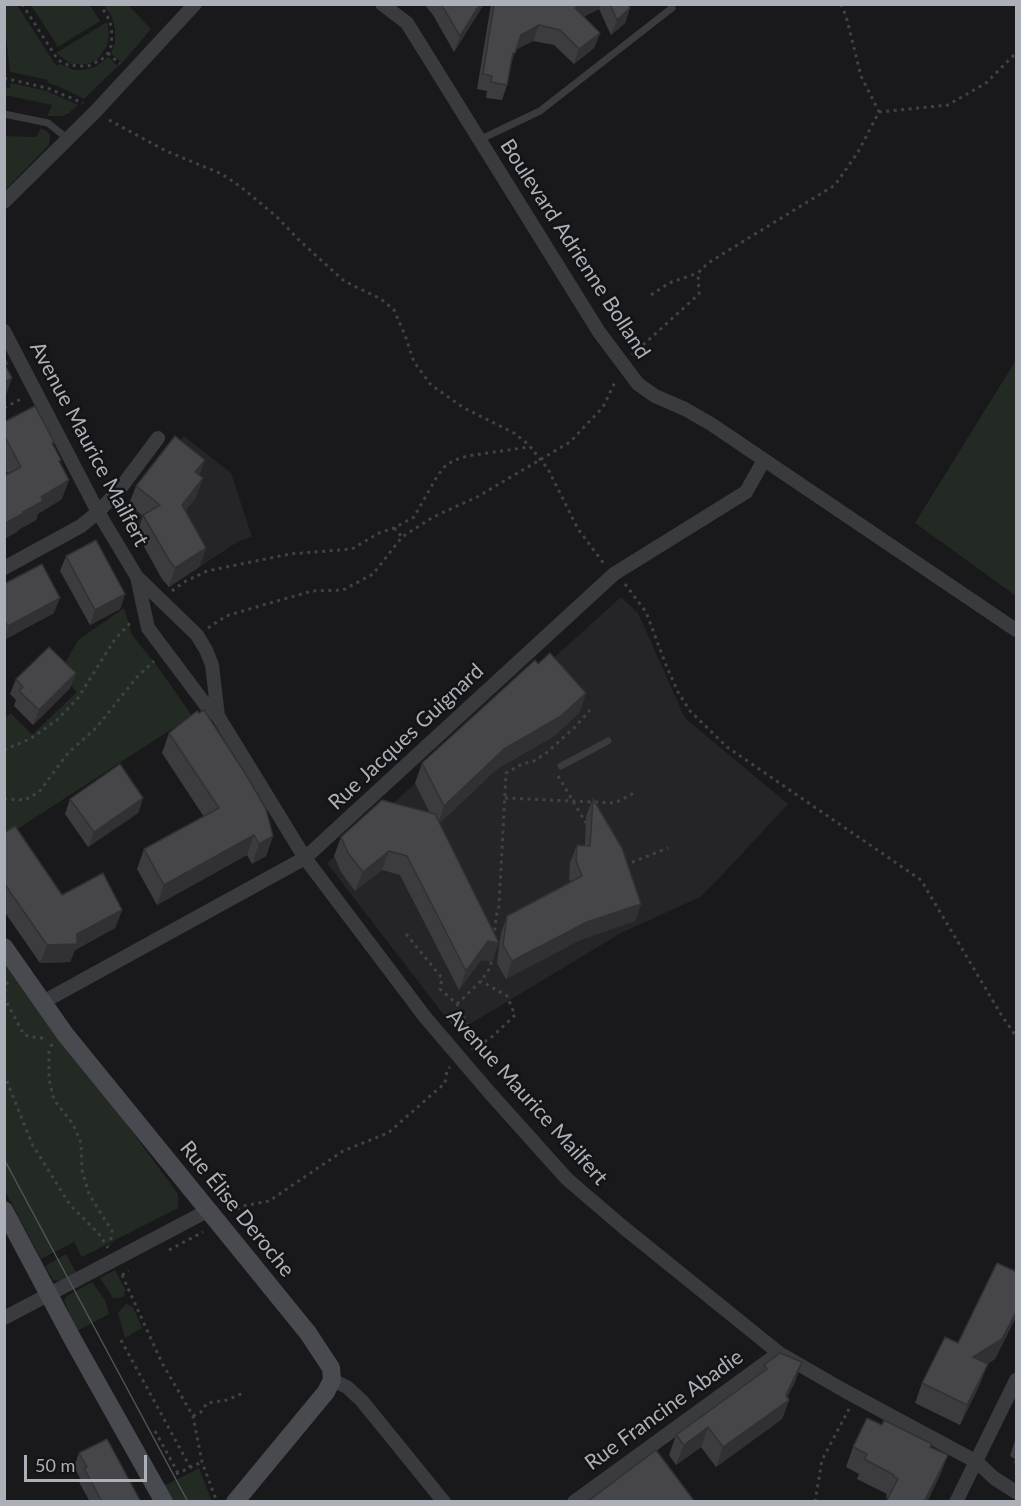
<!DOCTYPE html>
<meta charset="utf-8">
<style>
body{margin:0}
#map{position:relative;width:1021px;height:1506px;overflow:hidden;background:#19181a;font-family:Lato,sans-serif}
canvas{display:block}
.frame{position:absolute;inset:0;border:6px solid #acb0b9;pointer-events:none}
.scale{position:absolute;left:24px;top:1455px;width:123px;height:27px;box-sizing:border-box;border:3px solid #acb0b9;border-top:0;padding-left:8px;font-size:18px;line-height:21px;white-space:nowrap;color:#acb0b9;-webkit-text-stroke:4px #141315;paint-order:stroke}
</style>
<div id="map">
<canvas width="1021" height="1506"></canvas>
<div class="frame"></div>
<div class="scale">50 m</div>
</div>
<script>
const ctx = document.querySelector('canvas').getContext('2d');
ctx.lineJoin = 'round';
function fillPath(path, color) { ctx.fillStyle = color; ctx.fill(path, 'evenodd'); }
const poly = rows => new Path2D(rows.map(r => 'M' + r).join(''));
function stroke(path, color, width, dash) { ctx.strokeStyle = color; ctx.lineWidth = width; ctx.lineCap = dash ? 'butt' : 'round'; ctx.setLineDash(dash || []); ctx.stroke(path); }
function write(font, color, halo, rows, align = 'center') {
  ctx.font = font + ' Lato,sans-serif'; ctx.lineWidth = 5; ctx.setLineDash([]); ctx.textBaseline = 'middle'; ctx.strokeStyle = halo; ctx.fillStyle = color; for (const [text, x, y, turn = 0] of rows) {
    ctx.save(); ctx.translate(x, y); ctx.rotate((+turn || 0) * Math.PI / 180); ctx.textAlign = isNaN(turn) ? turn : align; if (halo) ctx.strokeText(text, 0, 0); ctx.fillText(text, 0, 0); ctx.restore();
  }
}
fillPath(poly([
 [184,436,231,473,252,537,239,541,169,587,162,579,137,534,129,504],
 [621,597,638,613,685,718,788,804,724,873,700,897,621,933,457,1032,327,863]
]), '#252527');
fillPath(poly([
 [4,5,17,5,55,64,58,66,60,64,74,70,82,70,95,67,108,57,118,66,84,99,62,88,47,82,48,80,10,72,5,26],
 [31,5,90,5,100,21,58,47],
 [104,5,128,5,151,29,122,63,111,53,115,43,115,29,112,17],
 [107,22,109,33,107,46,97,60,87,64,71,64,56,53],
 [11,83,47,91,78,105,69,113,63,116,47,116,52,105,5,95,5,87,10,88],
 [41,128,47,131,50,135,49,145,5,190,5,136,36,137],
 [1016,360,1016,596,915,523],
 [124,608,132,635,158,667,192,716,5,837,5,718,11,713,32,735,77,692,59,674,78,640],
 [5,959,178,1194,178,1208,82,1257,74,1242,41,1259,5,1191],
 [66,1254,76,1272,59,1281,53,1280,45,1266],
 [115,1270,125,1289,124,1296,119,1298,113,1298,100,1278],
 [92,1282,105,1300,109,1314,77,1331,64,1300,67,1296],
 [126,1304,133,1307,142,1328,125,1338,118,1313],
 [199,1468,212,1501,170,1501,160,1488]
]), '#232a24');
stroke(poly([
 [22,4,58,60,68,65,80,66,88,66,101,60,108,53,111,46,112,34,110,21,100,4],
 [841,4,846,16,861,76,879,112],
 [108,53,120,64],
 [4,78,47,88,83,103],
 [109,120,166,151,222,174,241,187,277,217,300,241,344,281,381,299,394,310,405,335,414,362,431,385,464,408,514,433,528,444,548,469,578,529,605,565],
 [651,295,669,283,698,273],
 [632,355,699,294,698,273,708,263,835,185,858,152,879,112,948,105,986,83,1016,53],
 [4,408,21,399],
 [394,528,402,537],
 [625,584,646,612,666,665,678,692,690,711,727,747,921,880,1002,1016,1016,1036],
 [172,591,184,582,207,571,290,554,352,549,379,533,394,528,414,517,438,475,446,465,455,460,467,456,529,447],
 [208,628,226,616,270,603,312,591,343,590,373,574,402,537,433,517,477,497,570,442,603,407,616,380],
 [4,750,30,739,57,720,78,698,115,639,133,620],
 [558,776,586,823],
 [505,798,615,803,636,792],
 [4,799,25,800,39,792,68,753,96,728,137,677,154,661],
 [625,865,668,848],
 [406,934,442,978,440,989,457,1004,478,1046],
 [494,938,496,917,499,906,506,773,522,764,534,761,545,754,574,728,590,710],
 [8,982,5,986,5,999,24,1035,38,1038,46,1038],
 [457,1004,481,981,490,968,492,959],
 [52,1044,49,1052,49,1079,54,1100,73,1124,81,1143,82,1170,89,1194,112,1231,110,1245],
 [472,1050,493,1036,515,1015,507,996,481,981],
 [4,1074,32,1144,70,1205,99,1234,108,1248],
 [230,1212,243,1206,269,1201,343,1151,388,1133,445,1083,447,1070,450,1067],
 [169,1250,203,1232],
 [122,1275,129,1271],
 [122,1275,162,1363,193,1416,202,1462,217,1502],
 [121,1340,190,1467],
 [193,1416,201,1412,207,1403,227,1400,243,1393],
 [155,1431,178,1473],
 [176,1474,202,1462],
 [815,1502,822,1460,849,1409]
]), '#404246', 3, [3, 4.5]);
stroke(poly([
 [4,114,48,123,68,139],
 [479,140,540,111,672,8],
 [561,766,608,741]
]), '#3a3b3f', 7);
stroke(poly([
 [382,4,407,23,599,332,638,384,655,396,685,409,711,424,1016,630],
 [4,202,95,112,195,4],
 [4,331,98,512,137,577,197,635,206,650,212,665,218,716],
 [4,568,81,526,98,512,119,490,158,438],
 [137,577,148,628,208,708,218,716,305,858,425,1017,489,1092,567,1179,623,1227,779,1353,845,1391,977,1462,994,1478,1016,1492],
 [43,1002,305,858,614,574,746,492,764,460],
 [4,1318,209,1210],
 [332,1380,347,1387,362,1401,444,1502],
 [574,1502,779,1353],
 [956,1502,1016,1380]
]), '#3a3b3f', 14);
stroke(poly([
 [4,947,65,1034,308,1333,331,1368,332,1380,326,1392,235,1502],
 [4,1210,73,1340,164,1502]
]), '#484a4f', 18);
stroke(poly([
 [4,1159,188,1502]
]), '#515358', 1.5);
fillPath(poly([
 [424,4,484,4,454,52,433,15],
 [491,4,628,4,630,8,625,23,611,35,599,9,583,17,600,33,594,48,574,64,554,45,533,41,516,49,510,66,507,85,502,100,486,98,487,91,477,89],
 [4,422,54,442,53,445,60,463,62,499,38,514,36,520,18,530,17,532,4,539,4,476,8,474,4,468],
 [199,475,203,478,196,497,185,511,206,548,199,567,169,587,162,579,137,534,143,516,129,504,136,486],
 [66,556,125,594,120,609,90,625,60,571],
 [4,584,54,613,4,640],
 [538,664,586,693,579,713,554,736,497,769,439,823,492,962,481,960,459,990,400,875,382,870,355,891,341,872,334,856,341,837,430,813,415,783,422,763],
 [76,673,70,688,33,725,14,706,16,700,10,694,16,679],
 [169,733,273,836,266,856,252,864,247,855,157,905,137,869,144,849,204,817,162,753],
 [143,798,138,813,88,847,65,814,70,799],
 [593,799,641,904,635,921,580,940,506,979,497,963,501,933,507,916,571,882,569,879,570,863,577,845,585,845,586,816],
 [4,833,62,895,122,910,115,928,75,950,70,962,40,963,4,911],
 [1017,1272,1017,1315,995,1359,987,1364,980,1384,960,1425,915,1403,922,1383,958,1343],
 [802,1362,795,1382,787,1397,789,1400,782,1419,716,1467,701,1447,676,1465,669,1455,676,1435,761,1373,764,1365],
 [882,1425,948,1455,940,1475,927,1502,886,1502,888,1498,886,1497,887,1494,857,1479,859,1474,846,1467,853,1447],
 [1017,1434,1017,1465,1014,1463,1015,1459,1010,1456],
 [79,1453,141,1502,90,1502,79,1482,80,1478,74,1467]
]), '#3c3c40');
fillPath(poly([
 [480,4,484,4,454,52,460,36],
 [583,4,601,4,599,9,569,23,575,8],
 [630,8,625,23,611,35,617,20],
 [539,25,533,41,516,50,521,35],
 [600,33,594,48,574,64,579,49],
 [12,378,5,398,4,382],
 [205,460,198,479,195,472],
 [203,478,196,497,175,524,182,505],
 [69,480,62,499,38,514,36,520,18,530,17,532,4,539,4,524,41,497],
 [206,548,199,567,169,587,175,568],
 [125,594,120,609,90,625,95,610],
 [60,598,54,613,4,640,4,635,8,626],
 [76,673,70,688,33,725,39,710],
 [586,693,579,713,554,736,497,769,437,826,444,806,504,749],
 [143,798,138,813,88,847,94,832],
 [254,835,247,855,157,905,164,885],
 [273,836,266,856,252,864,259,844],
 [389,851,382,870,355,891,363,872],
 [641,904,635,921,580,940,506,979,512,961,587,922],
 [122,910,115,928,75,950,70,962,40,963,47,945,77,934],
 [488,941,499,943,492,962,481,960,459,990,466,971],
 [1017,1310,1017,1315,995,1359,966,1377,973,1357],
 [802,1362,795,1382,785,1402,789,1400,782,1419,716,1467,723,1447,786,1395],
 [988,1364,980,1384,960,1425,967,1405],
 [708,1427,701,1447,676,1465,684,1445],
 [948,1455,940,1475,927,1502,924,1502]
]), '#313134');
const building = poly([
 [441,4,480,4,460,36,441,4],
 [494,4,583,4,575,8,600,33,579,49,560,30,539,25,521,35,515,53,513,53,507,85,491,82,492,76,483,74,494,4],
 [610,4,628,4,630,8,617,20,610,4],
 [4,358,8,364,5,365,12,378,4,382,4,358],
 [35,406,54,442,52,443,61,460,59,461,69,480,41,497,43,501,23,512,24,513,4,524,4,476,21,467,4,435,4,422,35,406],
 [175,436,205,460,195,472,203,478,182,505,206,548,175,568,169,560,143,515,160,505,136,486,175,436],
 [96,540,125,594,95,610,66,556,96,540],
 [42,564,60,598,8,626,4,620,4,584,42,564],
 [49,647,76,673,39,710,19,691,23,687,16,679,49,647],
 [550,653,586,693,561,716,504,749,444,806,422,763,535,660,538,664,550,653],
 [204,710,245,773,266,809,273,836,259,844,254,835,164,885,144,849,219,808,169,733,197,711,199,713,204,710],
 [120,764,143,798,94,832,70,799,120,764],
 [593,799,622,848,641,904,587,922,512,961,503,945,507,916,582,876,576,861,577,845,590,846,593,799],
 [382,800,435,814,499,943,488,941,466,971,407,856,389,851,363,872,348,853,341,837,382,800],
 [15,826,62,895,103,873,122,910,77,934,77,944,47,945,4,883,4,833,15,826],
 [997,1263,1017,1272,1017,1310,1002,1339,973,1357,988,1364,967,1405,922,1383,945,1337,958,1343,997,1263],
 [780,1353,802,1362,786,1395,789,1400,723,1447,708,1427,684,1445,676,1435,767,1369,764,1365,780,1353],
 [867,1418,882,1425,884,1420,932,1444,930,1447,948,1455,924,1502,886,1502,898,1479,894,1477,894,1475,864,1459,867,1454,853,1447,867,1418],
 [107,1439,141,1502,102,1502,84,1468,87,1467,79,1453,107,1439],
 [656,1450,695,1502,587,1502,656,1450]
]);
fillPath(building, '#46464a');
stroke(building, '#313134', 1.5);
write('21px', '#acb0b9', '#141315', [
 ["Boulevard Adrienne Bolland",575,249,57],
 ["Avenue Maurice Mailfert",89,444,62],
 ["Rue Jacques Guignard",406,737,-43],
 ["Avenue Maurice Mailfert",527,1097,48],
 ["Rue Élise Deroche",237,1209,51],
 ["Rue Francine Abadie",664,1410,-36]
]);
</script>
